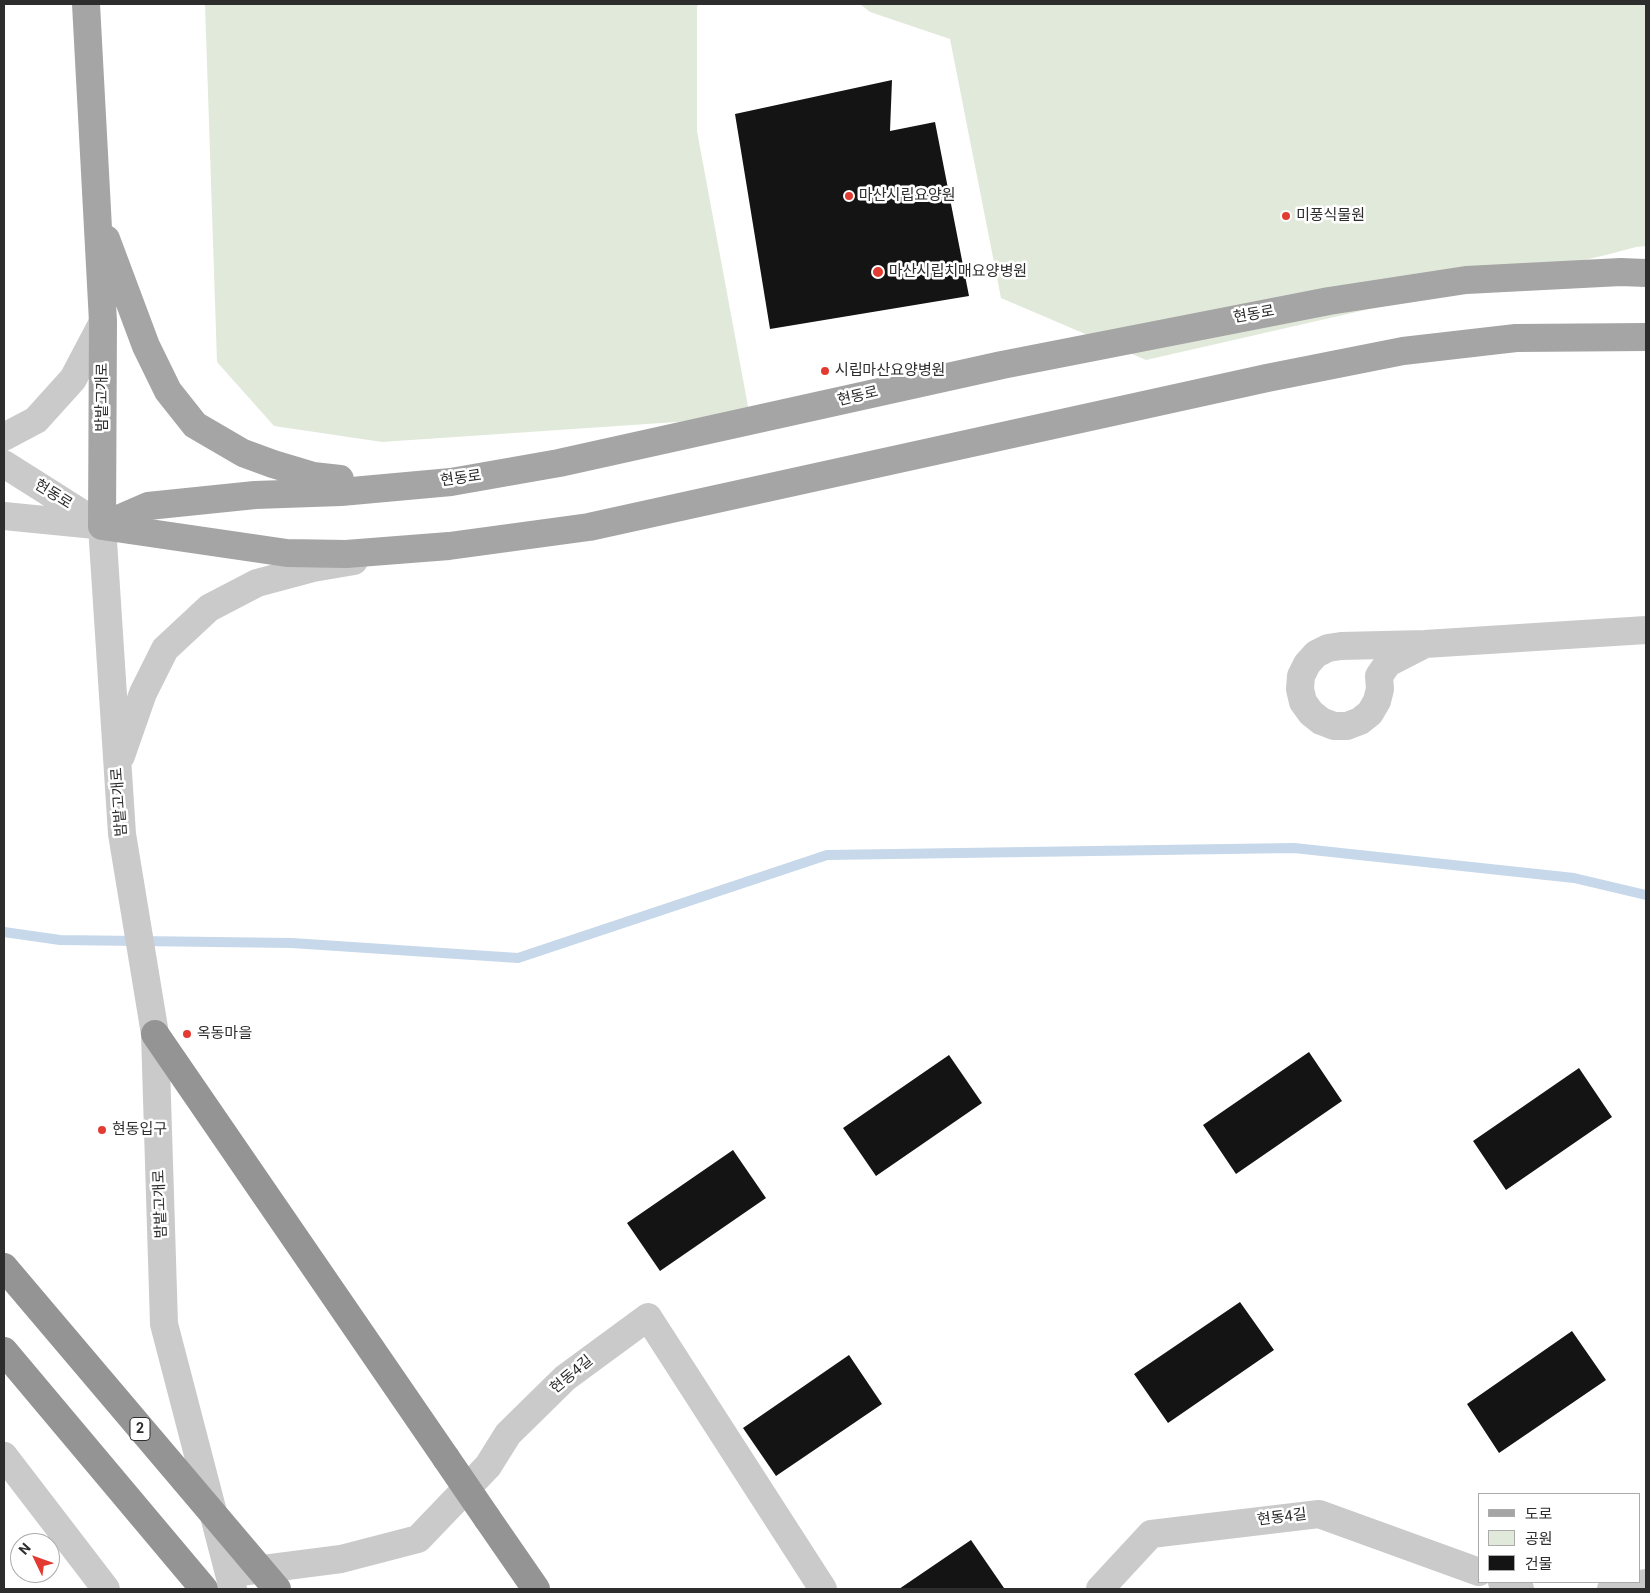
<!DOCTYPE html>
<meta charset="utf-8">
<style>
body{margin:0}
#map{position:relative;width:1650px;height:1593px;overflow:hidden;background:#fff;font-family:Roboto,"Noto Sans KR",sans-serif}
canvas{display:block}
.frame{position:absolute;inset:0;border:5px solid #2d2d2d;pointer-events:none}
.legend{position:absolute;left:1478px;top:1493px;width:162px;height:90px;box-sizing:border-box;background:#fff;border:1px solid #ababab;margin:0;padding:6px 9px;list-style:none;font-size:15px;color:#2d2d2d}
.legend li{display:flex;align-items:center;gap:10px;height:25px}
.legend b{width:25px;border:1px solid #ababab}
.north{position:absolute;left:10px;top:1533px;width:50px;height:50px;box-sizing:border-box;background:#fff;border:1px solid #ababab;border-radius:50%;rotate:312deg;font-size:14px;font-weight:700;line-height:20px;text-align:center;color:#2d2d2d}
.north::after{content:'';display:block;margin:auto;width:18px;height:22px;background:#e23b31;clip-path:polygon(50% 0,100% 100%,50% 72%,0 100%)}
</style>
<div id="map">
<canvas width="1650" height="1593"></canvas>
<div class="frame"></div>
<ul class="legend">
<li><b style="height:6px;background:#a5a5a5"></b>도로</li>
<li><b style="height:14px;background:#e1eada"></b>공원</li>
<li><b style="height:14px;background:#141414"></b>건물</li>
</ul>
<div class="north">N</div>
</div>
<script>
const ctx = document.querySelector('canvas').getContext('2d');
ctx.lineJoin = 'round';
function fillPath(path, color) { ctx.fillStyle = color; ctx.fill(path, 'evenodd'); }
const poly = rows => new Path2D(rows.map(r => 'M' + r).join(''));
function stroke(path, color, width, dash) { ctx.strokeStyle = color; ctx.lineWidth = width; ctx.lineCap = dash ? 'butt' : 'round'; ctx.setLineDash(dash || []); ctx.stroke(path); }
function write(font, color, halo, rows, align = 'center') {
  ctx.font = font + ' Roboto,"Noto Sans KR",sans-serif'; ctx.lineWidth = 5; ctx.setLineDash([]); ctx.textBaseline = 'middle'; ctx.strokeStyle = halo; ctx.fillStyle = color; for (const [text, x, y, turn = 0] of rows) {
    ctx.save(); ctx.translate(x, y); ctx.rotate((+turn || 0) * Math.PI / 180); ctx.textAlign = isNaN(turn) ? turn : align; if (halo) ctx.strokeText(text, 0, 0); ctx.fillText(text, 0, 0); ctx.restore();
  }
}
fillPath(poly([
 [205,4,700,4,697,6,697,131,750,417,382,442,274,426,217,362],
 [860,4,1646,4,1646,246,1636,247,1606,255,1146,360,1001,298,950,39,870,12]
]), '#e1eada');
stroke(poly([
 [4,932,60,940,292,943,518,958,827,855,1294,848,1574,878,1646,895]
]), '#c6d8ea', 10);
fillPath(poly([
 [892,80,890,131,935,122,969,296,770,329,735,114],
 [1309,1052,1342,1101,1236,1174,1203,1125],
 [949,1055,982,1103,876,1176,843,1128],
 [1579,1068,1612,1117,1506,1190,1473,1141],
 [733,1150,766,1198,660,1271,627,1223],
 [1240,1302,1274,1350,1168,1423,1134,1374],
 [1572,1331,1606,1380,1499,1453,1467,1404],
 [849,1355,882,1404,776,1476,743,1428],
 [971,1540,1004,1588,899,1589]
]), '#141414');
stroke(poly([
 [4,437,36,420,73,379,103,322],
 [4,464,102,526],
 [4,516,95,525],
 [102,526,122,834,155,1034,164,1324,233,1589],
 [1425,644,1388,663,1379,676,1380,689,1377,701,1370,713,1360,721,1347,726,1334,726,1321,721,1311,713,1303,702,1300,689,1301,676,1307,664,1316,654,1328,648,1341,646,1425,644,1646,630],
 [121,756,143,693,165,649,209,608,257,583,313,568,354,561],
 [4,1456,106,1589],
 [240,1572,341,1559,418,1539,488,1466,508,1434,565,1378,648,1317,823,1589],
 [1502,1582,1520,1589],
 [1100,1589,1151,1534,1319,1514,1479,1572],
 [1611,1589,1646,1583]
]), '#cacaca', 28);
stroke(poly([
 [86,4,103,322,102,526],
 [106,239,146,346,168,391,195,425,243,453,273,464,313,476,340,479],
 [102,526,148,506,255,495,341,492,451,482,559,463,1002,365,1329,301,1466,280,1621,272,1646,273],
 [102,526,287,553,346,554,449,546,589,527,1267,378,1403,351,1516,338,1646,337]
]), '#a5a5a5', 28);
stroke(poly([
 [155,1034,446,1458],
 [4,1351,204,1589],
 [487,1518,536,1589]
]), '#949494', 28);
stroke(poly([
 [4,1267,277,1589],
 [446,1458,487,1518]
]), '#949494', 28);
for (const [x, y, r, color] of [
 [849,196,5,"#e23b31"],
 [1286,216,5,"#e23b31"],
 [878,272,6,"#e23b31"],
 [825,371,5,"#e23b31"],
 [187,1034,5,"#e23b31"],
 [102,1130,5,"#e23b31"]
]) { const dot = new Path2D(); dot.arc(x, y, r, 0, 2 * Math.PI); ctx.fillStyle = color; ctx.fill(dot); stroke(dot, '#fff', 2); }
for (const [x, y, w] of [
 [140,1429,20]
]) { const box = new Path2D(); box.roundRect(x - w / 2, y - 11.5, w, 23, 4); ctx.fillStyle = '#fff'; ctx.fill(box); stroke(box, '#2d2d2d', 1); }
write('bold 14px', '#2d2d2d', null, [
 ["2",140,1429]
]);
write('15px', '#2d2d2d', '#fff', [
 ["마산시립요양원",859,196],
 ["미풍식물원",1296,216],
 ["마산시립치매요양병원",889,272],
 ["시립마산요양병원",835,371],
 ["옥동마을",197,1034],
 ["현동입구",112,1130]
], 'left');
write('15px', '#2d2d2d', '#fff', [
 ["현동로",1254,315,-10],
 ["밤밭고개로",103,397,-90],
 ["현동로",858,397,-13],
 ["현동로",461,479,-8],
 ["현동로",53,495,32],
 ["밤밭고개로",120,802,-94],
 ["밤밭고개로",161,1204,-92],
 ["현동4길",572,1375,-40],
 ["현동4길",1282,1518,-7]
]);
</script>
